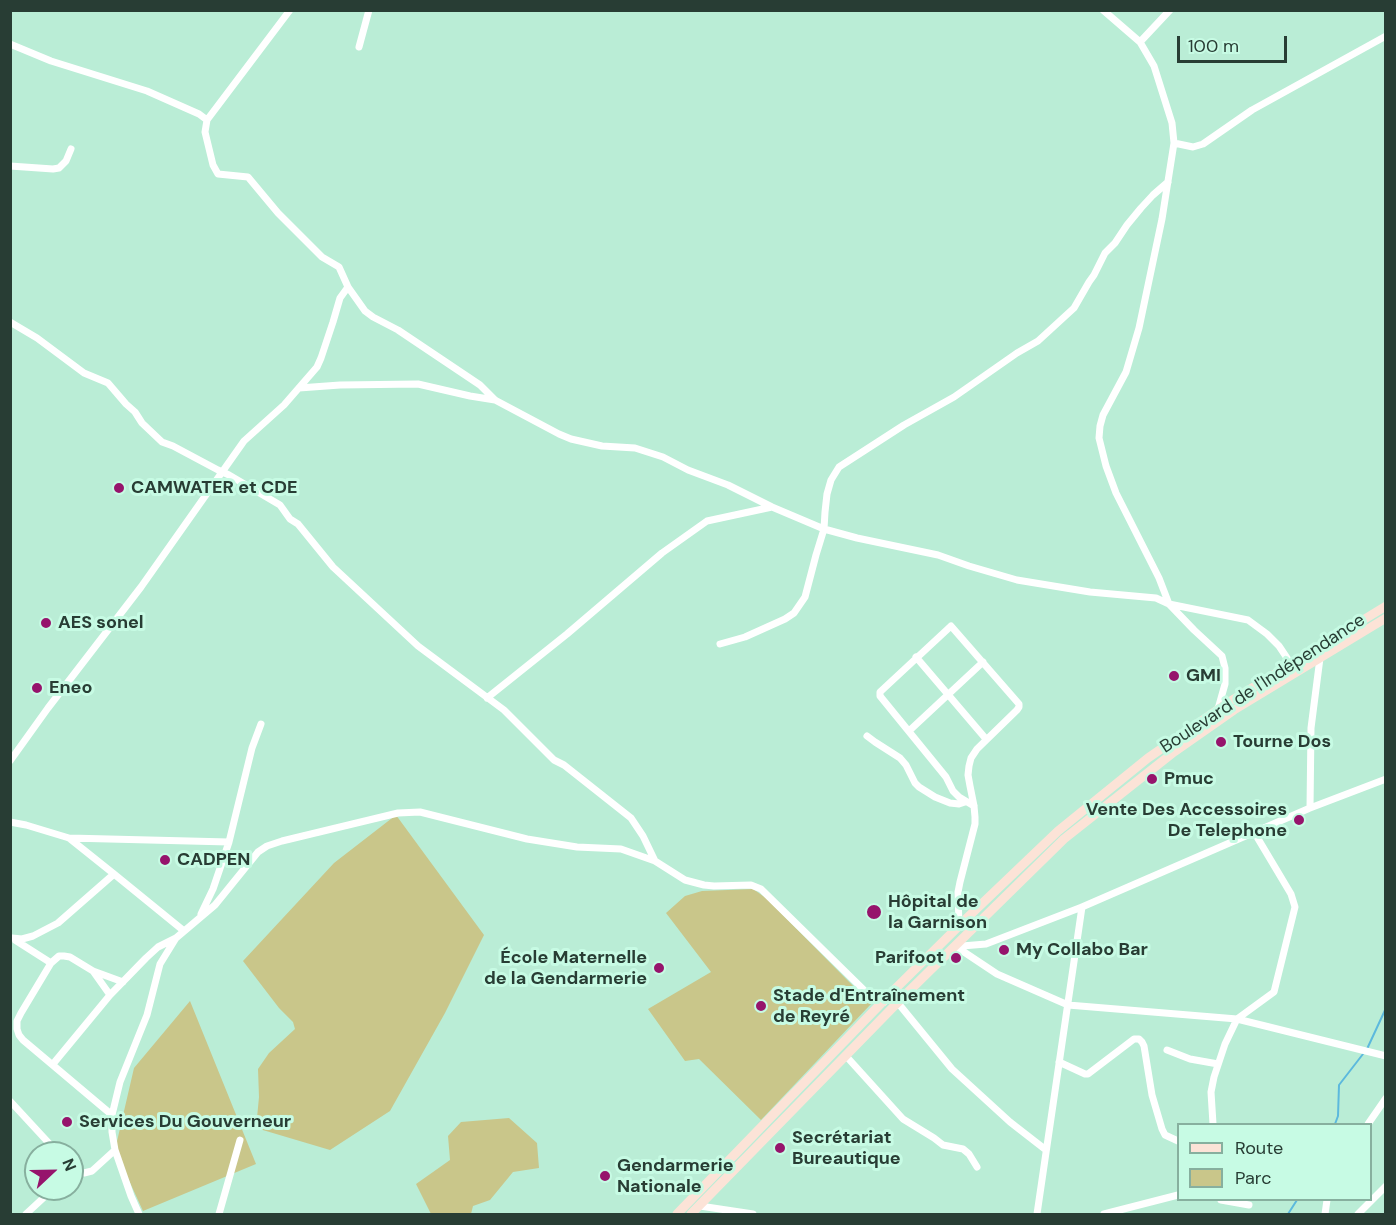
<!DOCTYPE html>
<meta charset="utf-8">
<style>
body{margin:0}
#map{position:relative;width:1396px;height:1225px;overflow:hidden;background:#baedd6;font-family:"DM Sans",sans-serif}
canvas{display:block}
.frame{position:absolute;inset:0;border:12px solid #283d34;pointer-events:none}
.legend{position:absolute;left:1177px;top:1123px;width:195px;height:78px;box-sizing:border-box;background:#c7fbe4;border:2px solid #87af9e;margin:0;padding:8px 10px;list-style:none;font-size:18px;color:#283d34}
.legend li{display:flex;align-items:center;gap:12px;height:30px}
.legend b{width:30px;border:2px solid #87af9e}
.north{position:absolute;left:24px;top:1141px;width:60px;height:60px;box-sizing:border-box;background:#c7fbe4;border:2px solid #87af9e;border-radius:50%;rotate:68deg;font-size:16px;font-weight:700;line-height:24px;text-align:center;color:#283d34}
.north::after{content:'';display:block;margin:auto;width:21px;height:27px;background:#96146c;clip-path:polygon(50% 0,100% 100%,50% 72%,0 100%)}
.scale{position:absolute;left:1177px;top:36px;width:110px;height:27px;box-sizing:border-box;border:3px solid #283d34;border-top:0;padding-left:8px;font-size:18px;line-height:21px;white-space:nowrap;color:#283d34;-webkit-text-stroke:4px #c7fbe4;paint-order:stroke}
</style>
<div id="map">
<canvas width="1396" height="1225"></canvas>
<div class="frame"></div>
<ul class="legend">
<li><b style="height:8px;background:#fce3d7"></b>Route</li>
<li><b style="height:16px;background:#c9c68a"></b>Parc</li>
</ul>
<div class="north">N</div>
<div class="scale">100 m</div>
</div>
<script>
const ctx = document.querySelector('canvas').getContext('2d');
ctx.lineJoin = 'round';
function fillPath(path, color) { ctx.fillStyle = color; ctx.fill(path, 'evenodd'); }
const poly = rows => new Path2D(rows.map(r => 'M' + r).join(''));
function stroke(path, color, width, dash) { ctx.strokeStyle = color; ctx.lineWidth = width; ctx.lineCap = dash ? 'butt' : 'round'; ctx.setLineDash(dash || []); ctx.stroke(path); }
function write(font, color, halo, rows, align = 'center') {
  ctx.font = font + ' "DM Sans",sans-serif'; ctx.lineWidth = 6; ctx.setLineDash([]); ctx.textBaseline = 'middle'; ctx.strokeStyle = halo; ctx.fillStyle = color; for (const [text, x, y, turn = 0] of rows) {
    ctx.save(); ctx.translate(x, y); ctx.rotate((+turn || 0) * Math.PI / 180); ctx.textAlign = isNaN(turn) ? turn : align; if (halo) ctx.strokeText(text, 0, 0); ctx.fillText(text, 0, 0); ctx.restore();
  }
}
fillPath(poly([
 [396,815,484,935,445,1013,390,1111,330,1150,256,1128,259,1097,258,1069,269,1053,295,1029,293,1022,279,1008,243,961,334,863],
 [753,889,766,898,871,1004,761,1120,699,1059,685,1061,648,1009,711,972,666,913,685,896,702,891],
 [190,1001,256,1164,143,1211,115,1150,134,1068],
 [509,1118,537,1143,539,1168,513,1172,490,1200,473,1206,471,1214,431,1214,416,1184,450,1160,448,1136,461,1122]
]), '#c9c68a');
stroke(poly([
 [1367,1049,1386,1008],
 [1335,1124,1338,1116,1339,1085,1363,1054],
 [1288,1214,1297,1200]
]), '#5cb9dd', 2);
stroke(poly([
 [1103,10,1140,42,1154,66,1172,123,1174,143,1162,219,1139,328,1126,372,1103,415,1100,426,1099,438,1106,466,1116,493,1159,578,1169,604,1194,630,1222,656,1225,668,1225,684,1218,709],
 [1140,42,1170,10],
 [10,44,51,61,147,91,199,114,207,120,205,132,213,165,218,174,248,177,278,213,322,257,339,267,348,287,365,311,373,317,398,330,480,385,495,400,559,434,571,439,602,446,635,448,663,457,688,470,728,485,772,507,824,529,857,538,938,555,969,566,1017,580,1090,592,1156,598,1169,604,1248,620,1267,634,1279,646,1291,664],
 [359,47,369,10],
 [207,120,290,10],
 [1174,143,1193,147,1203,144,1252,110,1386,36],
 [10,166,53,169,59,168,66,161,71,149],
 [10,322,37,338,84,373,108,383,126,404,135,412,142,423,162,442,173,446,218,470,229,475,280,505,290,519,298,524,333,567,418,646,504,710,554,760,564,765,631,818,643,836,655,861],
 [299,388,340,385,418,384,470,396,495,400],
 [720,644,745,637,785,619,794,613,805,597,816,555,824,529,825,512,827,494,831,480,839,467,904,425,954,397,1017,353,1038,341,1074,308,1089,282,1094,275,1105,253,1115,243,1127,225,1141,208,1153,195,1168,182],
 [916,657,986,739],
 [487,698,567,634,662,553,707,521,772,507],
 [909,731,983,662],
 [867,736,875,742,900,758,906,765,915,783,919,787,935,797,950,803,959,804,965,802],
 [10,761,48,708,141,587,244,441,284,405,317,367,321,358,333,322,340,298,348,287],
 [1310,808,1311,728,1320,658],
 [10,822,26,825,69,838,114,874,184,931],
 [69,838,229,842],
 [201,914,213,889,229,842,252,748,261,724],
 [959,926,958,892,960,882,975,824,975,817,974,806,970,786,968,775,969,766,971,758,977,749,1017,710,1019,707,1019,704,951,626,880,692,880,696,946,777,953,791,959,797,974,806],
 [12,938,22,939,33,936,58,923,114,874],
 [15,940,51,963],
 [958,943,962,946,986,944,1082,907,1310,808,1386,779],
 [955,946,997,974,1068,1005,1237,1019,1386,1056],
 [93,971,110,995],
 [898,1003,952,1069,1010,1122,1046,1150],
 [1167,1050,1190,1059,1218,1064],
 [846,1056,903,1119,934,1138,943,1145,963,1149,969,1154,977,1167],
 [1059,1062,1085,1074,1088,1074,1134,1039,1139,1039,1142,1042,1144,1046,1152,1095,1162,1129,1165,1135,1178,1141],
 [53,1064,110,995,146,958,158,947,176,938],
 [10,1101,58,1153],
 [112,1115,23,1040,19,1035,17,1029,17,1021,21,1013,51,963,59,956,64,956,70,957,93,971,123,982],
 [1213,1124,1211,1092,1214,1077,1225,1044,1237,1019,1274,992,1295,907,1291,894,1254,832],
 [1368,1124,1386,1098],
 [72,1169,84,1173,92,1171,115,1150],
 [1221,1200,1249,1205],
 [700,1206,753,1214],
 [26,1214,53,1189],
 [139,1214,131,1196,115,1150,112,1132,112,1115,120,1082,147,1015,160,964,176,938,215,905,258,852,267,846,282,841,398,813,420,812,527,839,577,847,621,849,655,861,685,880,704,885,714,886,751,885,761,889,870,996,884,1002],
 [219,1214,240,1140],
 [1037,1214,1082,907],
 [1104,1214,1178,1195],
 [1325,1214,1327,1200],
 [1358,1214,1386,1186]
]), '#fff', 7);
stroke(poly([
 [677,1214,895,989,968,917,1058,831,1148,758,1229,702,1386,606],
 [691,1214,903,997,1064,839,1174,752,1234,710,1386,618]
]), '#fce3d7', 9);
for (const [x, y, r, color] of [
 [119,488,6,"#96146c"],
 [46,623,6,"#96146c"],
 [1174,676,6,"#96146c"],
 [37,688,6,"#96146c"],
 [1221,742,6,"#96146c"],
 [1152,779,6,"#96146c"],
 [1299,820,6,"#96146c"],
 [165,860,6,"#96146c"],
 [874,912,8,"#96146c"],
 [1004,950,6,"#96146c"],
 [956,958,6,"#96146c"],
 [659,968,6,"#96146c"],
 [761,1006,6,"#96146c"],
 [67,1122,6,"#96146c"],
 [780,1148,6,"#96146c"],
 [605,1176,6,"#96146c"]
]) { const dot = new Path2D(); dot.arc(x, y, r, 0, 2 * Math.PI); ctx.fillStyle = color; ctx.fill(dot); stroke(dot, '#c7fbe4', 2); }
write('bold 18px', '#283d34', '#c7fbe4', [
 ["CAMWATER et CDE",131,488],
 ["AES sonel",58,623],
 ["GMI",1186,676],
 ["Eneo",49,688],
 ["Tourne Dos",1233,742],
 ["Pmuc",1164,779],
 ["Vente Des Accessoires",1287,810,"right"],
 ["De Telephone",1287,831,"right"],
 ["CADPEN",177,860],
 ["Hôpital de",888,902],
 ["la Garnison",888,923],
 ["My Collabo Bar",1016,950],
 ["École Maternelle",647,958,"right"],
 ["de la Gendarmerie",647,979,"right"],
 ["Parifoot",944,958,"right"],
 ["Stade d'Entraînement",773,996],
 ["de Reyré",773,1017],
 ["Services Du Gouverneur",79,1122],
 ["Secrétariat",792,1138],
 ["Bureautique",792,1159],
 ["Gendarmerie",617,1166],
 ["Nationale",617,1187]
], 'left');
write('18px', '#283d34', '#c7fbe4', [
 ["Boulevard de l'Indépendance",1263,684,-33]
]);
</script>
